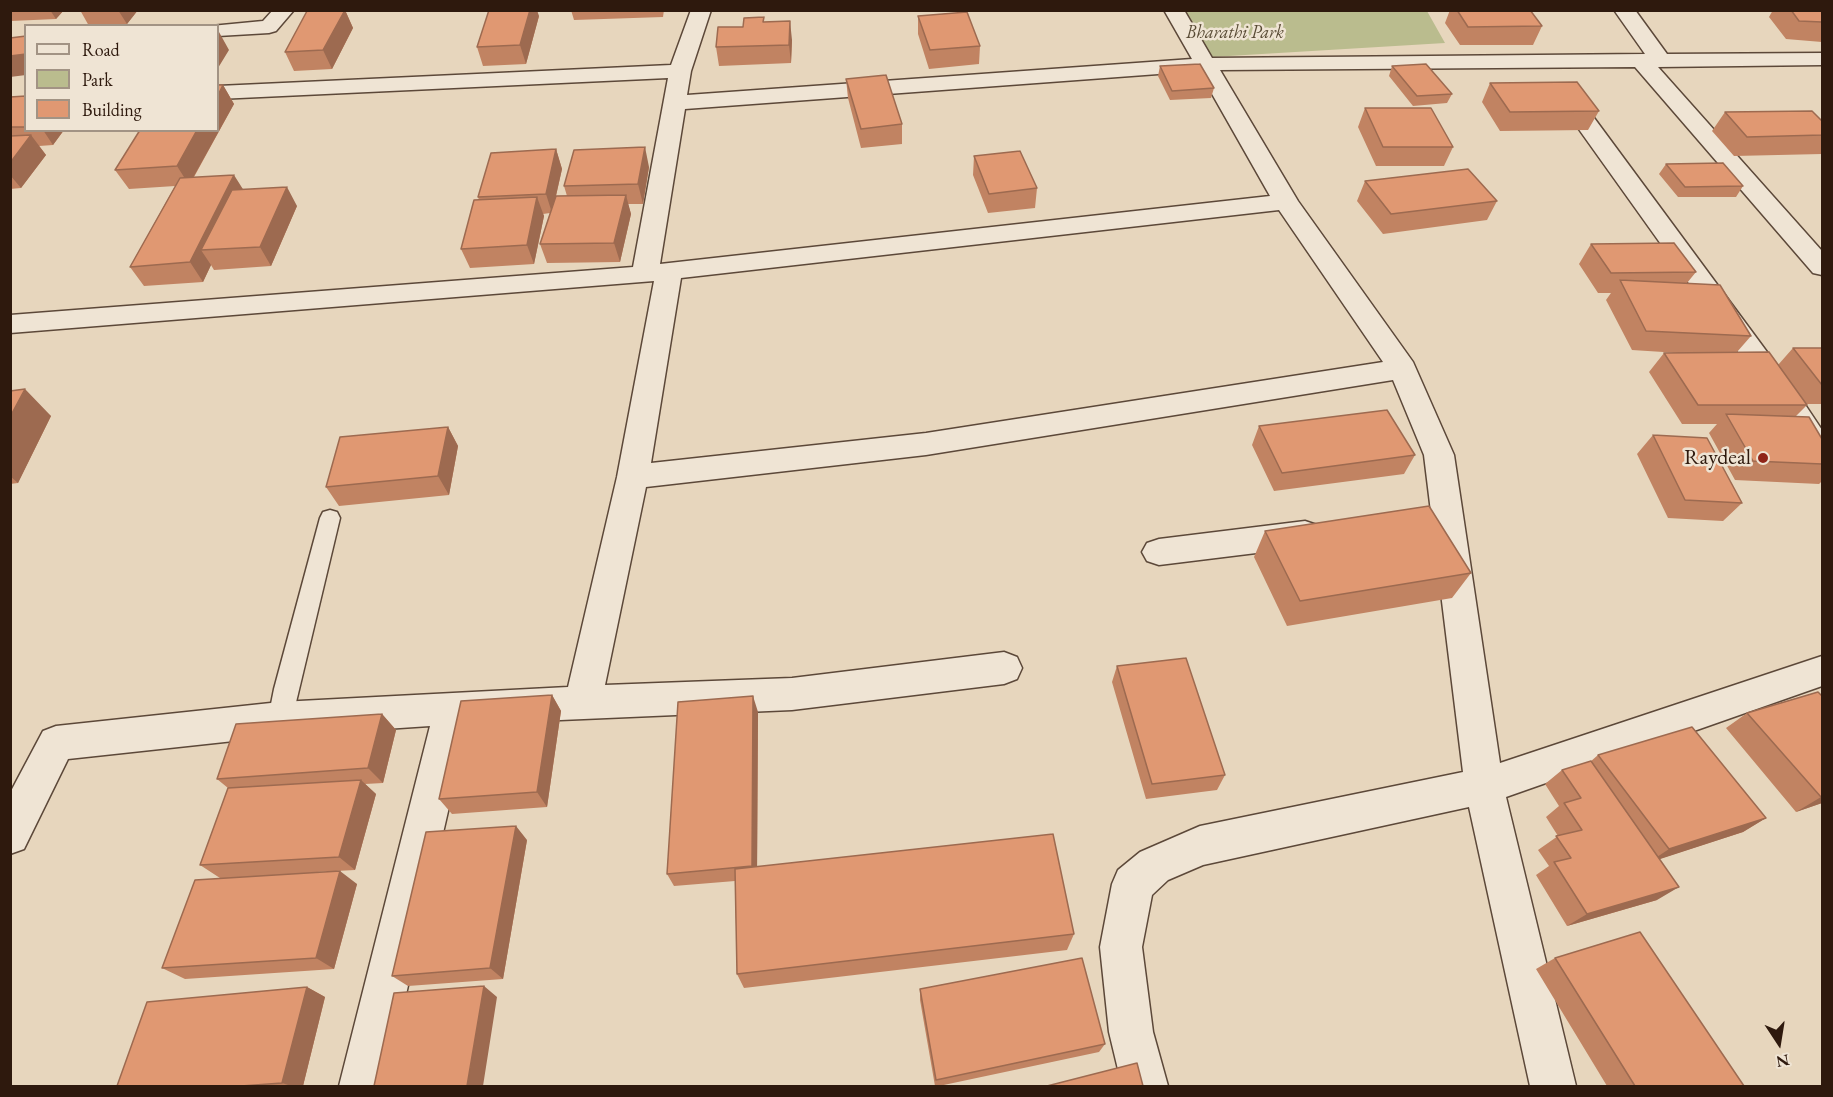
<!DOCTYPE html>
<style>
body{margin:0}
#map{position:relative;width:1833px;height:1097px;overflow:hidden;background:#e7d6bd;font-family:"EB Garamond",serif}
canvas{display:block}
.frame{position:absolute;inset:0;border:12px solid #2e190d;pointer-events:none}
.legend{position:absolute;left:24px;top:24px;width:195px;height:108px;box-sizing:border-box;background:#efe4d4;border:2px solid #a29384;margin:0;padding:8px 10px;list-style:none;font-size:18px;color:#2e190d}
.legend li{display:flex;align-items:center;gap:12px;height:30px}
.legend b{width:30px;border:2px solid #a29384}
.north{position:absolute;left:1749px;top:1013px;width:60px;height:60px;-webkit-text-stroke:4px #efe4d4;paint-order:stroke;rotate:168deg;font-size:16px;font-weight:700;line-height:24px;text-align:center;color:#2e190d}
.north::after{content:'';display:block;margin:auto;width:21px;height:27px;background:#2e190d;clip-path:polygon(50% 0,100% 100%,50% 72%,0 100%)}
</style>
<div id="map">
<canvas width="1833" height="1097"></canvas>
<div class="frame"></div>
<ul class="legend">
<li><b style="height:8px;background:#efe4d4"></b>Road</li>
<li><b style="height:16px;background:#babc8e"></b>Park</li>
<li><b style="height:16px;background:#e09872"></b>Building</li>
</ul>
<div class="north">N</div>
</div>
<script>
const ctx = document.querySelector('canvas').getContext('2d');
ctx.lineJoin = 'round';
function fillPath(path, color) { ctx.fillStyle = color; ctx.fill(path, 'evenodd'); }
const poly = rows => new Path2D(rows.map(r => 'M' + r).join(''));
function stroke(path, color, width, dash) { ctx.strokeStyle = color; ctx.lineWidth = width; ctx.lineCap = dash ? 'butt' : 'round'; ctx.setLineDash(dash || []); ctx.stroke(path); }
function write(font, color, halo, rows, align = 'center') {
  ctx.font = font + ' "EB Garamond",serif'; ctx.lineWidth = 5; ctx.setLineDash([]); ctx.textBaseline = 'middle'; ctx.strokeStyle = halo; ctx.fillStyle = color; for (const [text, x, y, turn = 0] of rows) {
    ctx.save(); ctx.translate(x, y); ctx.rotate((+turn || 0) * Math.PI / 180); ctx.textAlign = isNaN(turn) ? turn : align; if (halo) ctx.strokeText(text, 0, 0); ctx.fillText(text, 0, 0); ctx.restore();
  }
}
fillPath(poly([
 [1183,11,1427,11,1445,43,1212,57]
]), '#babc8e');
const lane = poly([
 [330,510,337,512,340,518,292,719,288,727,280,730,272,727,268,719,274,689,320,518,323,512,330,510]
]);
const street = poly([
 [273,10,294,10,276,31,269,33,218,36,218,26,211,26,263,21,273,10],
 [691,10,711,10,691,71,687,95,1192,59,1164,10,1184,10,1212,58,1645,54,1614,10,1635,10,1667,54,1822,53,1822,65,1658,67,1822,251,1822,275,1813,273,1635,67,1220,70,1298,201,1413,362,1454,455,1500,763,1822,656,1822,686,1506,797,1576,1086,1530,1086,1469,807,1203,865,1168,880,1152,895,1142,947,1153,1032,1168,1086,1122,1086,1109,1032,1100,947,1112,884,1118,870,1140,852,1200,826,1463,772,1424,455,1393,380,926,455,646,487,605,685,792,678,1004,652,1017,657,1022,668,1017,679,1004,684,792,710,468,724,385,1086,339,1086,430,726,280,736,68,759,24,849,10,854,10,793,43,731,56,726,280,702,568,687,617,477,654,281,10,333,10,315,633,267,668,78,218,99,218,86,671,65,691,10],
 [1199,71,1270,196,660,264,685,109,1199,71],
 [1279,210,1383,362,926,433,651,463,681,278,1279,210],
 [1564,86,1572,88,1798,394,1822,430,1822,464,1811,461,1778,408,1553,93,1556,88,1564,86],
 [1305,521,1317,525,1321,534,1317,543,1305,547,1159,565,1147,561,1142,552,1147,543,1159,539,1305,521]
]);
stroke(lane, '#5c4839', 3);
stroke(street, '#5c4839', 3);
fillPath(lane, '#efe4d4');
fillPath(street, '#efe4d4');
fillPath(poly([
 [10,10,64,10,56,19,11,21,10,19],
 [80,10,138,10,127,24,102,26,89,26],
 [331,10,345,10,353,28,332,69,294,71,285,52],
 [571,10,664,10,663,17,574,20],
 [1450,10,1530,10,1542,26,1533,45,1460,45,1445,23],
 [1773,10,1822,10,1822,42,1786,39,1769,17],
 [539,16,526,64,483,66,477,47],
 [918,16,980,46,979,64,929,69,918,34],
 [764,22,792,40,791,63,719,66,716,47,743,27],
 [1160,66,1214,88,1211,98,1170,100,1158,76],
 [1392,66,1452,94,1447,103,1413,106,1389,76],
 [846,79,902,124,902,144,861,148,848,98],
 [1490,83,1599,111,1588,130,1500,131,1482,102],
 [223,85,234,104,194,177,243,189,297,206,271,266,214,270,211,265,203,282,144,286,130,267,175,186,129,189,115,170],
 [26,96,26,130,64,130,53,145,39,146,46,155,21,188,10,189,10,97],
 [1365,108,1453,147,1444,166,1376,166,1358,127],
 [1725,112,1822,121,1822,154,1734,156,1712,131],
 [556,149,562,169,556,196,567,196,564,186,649,167,643,204,628,204,631,214,620,262,547,263,540,244,550,213,543,214,544,216,534,264,470,268,461,249,479,200,478,197],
 [974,156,1037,188,1035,208,988,213,973,175],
 [1666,164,1743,186,1736,197,1678,197,1659,174],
 [1365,181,1497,201,1487,220,1383,234,1357,201],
 [1591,244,1696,272,1687,283,1751,336,1737,352,1778,365,1793,348,1822,348,1822,404,1806,404,1807,405,1795,417,1822,439,1822,481,1819,484,1735,480,1709,433,1717,424,1682,424,1649,372,1664,353,1679,353,1632,350,1606,300,1611,293,1598,293,1579,264],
 [10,391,51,416,18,483,10,484],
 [1259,426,1415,455,1404,474,1274,491,1252,445],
 [448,427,458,446,449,495,339,506,326,487],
 [1653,435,1742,503,1723,521,1668,518,1637,454],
 [1265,531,1471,573,1452,598,1287,626,1254,557],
 [1117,666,1225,775,1217,790,1146,799,1112,682],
 [552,695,561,711,547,807,452,814,439,799],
 [1822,696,1822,803,1796,812,1726,728,1747,713],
 [758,712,757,867,1074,934,1067,950,744,988,737,974,735,881,674,886,667,874],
 [382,714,396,730,383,783,365,784,376,794,355,870,317,872,357,884,334,969,185,979,162,968,220,878,200,865,228,788,217,779],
 [1598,755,1766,818,1743,832,1659,859,1657,900,1567,926,1536,875,1549,866,1538,850,1558,836,1546,817,1559,806,1545,784,1562,770,1590,762],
 [527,840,503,979,408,986,392,976],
 [1555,958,1744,1086,1607,1086,1536,969],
 [307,987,325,997,303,1086,117,1086],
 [920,989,1105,1044,1099,1052,939,1086,935,1086,920,1000]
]), '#c18362');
fillPath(poly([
 [50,10,64,10,56,19],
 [118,10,138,10,127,24],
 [345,10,353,28,332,69,323,50],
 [530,10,537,10,539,16,526,64,520,45],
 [790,21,792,40,791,63,789,45],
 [219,32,229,50,218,68,218,33],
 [26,54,26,75,10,77,10,56],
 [223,85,234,104,189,185,177,166,197,130,218,130,218,95],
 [43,130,64,130,53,145],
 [31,135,46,155,21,188,10,175,10,163],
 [645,147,649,167,643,204,638,184],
 [556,149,562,169,552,213,546,194],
 [234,175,246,194,201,250,211,265,203,282,190,262],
 [287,187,297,206,271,266,260,247],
 [626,195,631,214,620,262,614,243],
 [537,197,544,216,534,264,527,245],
 [25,389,51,416,18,483,10,476,10,417],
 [448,427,458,446,449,495,438,476],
 [552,695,561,711,547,807,537,792],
 [753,696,758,712,757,879,752,866],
 [382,714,396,730,383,783,368,768],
 [361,780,376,794,355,870,339,857],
 [1821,797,1822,797,1822,803,1796,812],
 [1766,818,1743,832,1648,863,1669,849],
 [516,826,527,840,503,979,490,968],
 [340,871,357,884,334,969,316,958],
 [1679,887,1657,900,1567,926,1587,914],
 [484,986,497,997,483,1086,467,1086],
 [307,987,325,997,303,1086,291,1086,282,1083]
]), '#9d6a50');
const building = poly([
 [345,10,323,50,285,52,307,11,345,10],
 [489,10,530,10,520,45,477,47,489,10],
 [1457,10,1530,10,1542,26,1468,27,1457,10],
 [1791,10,1822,10,1822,22,1799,21,1791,10],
 [967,12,980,46,930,50,918,16,967,12],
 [764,17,763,22,790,21,789,45,716,47,718,27,743,27,744,18,764,17],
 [26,36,26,54,10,56,10,38,26,36],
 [1200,64,1214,88,1172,91,1160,66,1200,64],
 [1426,64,1452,94,1417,96,1392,66,1426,64],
 [886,75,902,124,861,129,846,79,886,75],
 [1577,82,1599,111,1510,112,1490,83,1577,82],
 [218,85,223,85,218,95,218,85],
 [26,96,26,127,10,127,10,97,26,96],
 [1365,108,1431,108,1453,147,1383,147,1365,108],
 [1812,111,1822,121,1822,135,1747,137,1725,112,1812,111],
 [140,130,197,130,177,166,115,170,140,130],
 [31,135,10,163,10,136,31,135],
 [645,147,638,184,564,186,574,150,645,147],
 [556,149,546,194,478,197,491,153,556,149],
 [1020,151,1037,188,989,194,974,156,1020,151],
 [1723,163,1743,186,1685,187,1666,164,1723,163],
 [1468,169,1497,201,1391,214,1365,181,1468,169],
 [234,175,190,262,130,267,180,178,234,175],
 [287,187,260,247,201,250,232,190,287,187],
 [626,195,614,243,540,244,556,196,626,195],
 [537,197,527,245,461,249,474,200,537,197],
 [1674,243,1696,272,1611,273,1591,244,1674,243],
 [1620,280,1720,285,1751,336,1646,331,1620,280],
 [1793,348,1822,348,1822,385,1793,348],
 [1769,352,1807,405,1698,405,1664,353,1769,352],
 [25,389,10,417,10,391,25,389],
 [1387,410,1415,455,1282,473,1259,426,1387,410],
 [1726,414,1809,417,1822,439,1822,464,1753,461,1726,414],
 [448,427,438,476,326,487,340,437,448,427],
 [1653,435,1707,438,1742,503,1685,500,1653,435],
 [1429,506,1471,573,1300,601,1265,531,1429,506],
 [1186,658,1225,775,1152,784,1117,666,1186,658],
 [1818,692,1822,696,1822,797,1821,797,1747,713,1818,692],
 [552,695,537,792,439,799,461,701,552,695],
 [753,696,752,866,667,874,678,702,753,696],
 [382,714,368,768,217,779,236,724,382,714],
 [1692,727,1766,818,1669,849,1598,755,1692,727],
 [1591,761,1679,887,1587,914,1554,862,1571,858,1556,836,1582,830,1564,803,1581,798,1562,770,1591,761],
 [361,780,339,857,200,865,228,788,361,780],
 [516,826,490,968,392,976,426,832,516,826],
 [1053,834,1074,934,737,974,735,869,1053,834],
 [340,871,316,958,162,968,195,880,340,871],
 [1640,932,1744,1086,1635,1086,1555,958,1640,932],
 [1082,958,1105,1044,936,1080,920,989,1082,958],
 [484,986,467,1086,374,1086,394,993,484,986],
 [307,987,282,1083,241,1086,117,1086,147,1002,307,987],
 [1137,1063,1143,1086,1047,1086,1137,1063]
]);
fillPath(building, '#e09872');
stroke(building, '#9d6a50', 1.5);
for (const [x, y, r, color] of [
 [1763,458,6,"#8f2418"]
]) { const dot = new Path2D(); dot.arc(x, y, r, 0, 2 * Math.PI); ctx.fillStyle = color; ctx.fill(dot); stroke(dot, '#efe4d4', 2); }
write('italic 18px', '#584a34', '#efe4d4', [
 ["Bharathi Park",1235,33]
]);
write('22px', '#2e190d', '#efe4d4', [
 ["Raydeal",1751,458]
], 'right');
</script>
